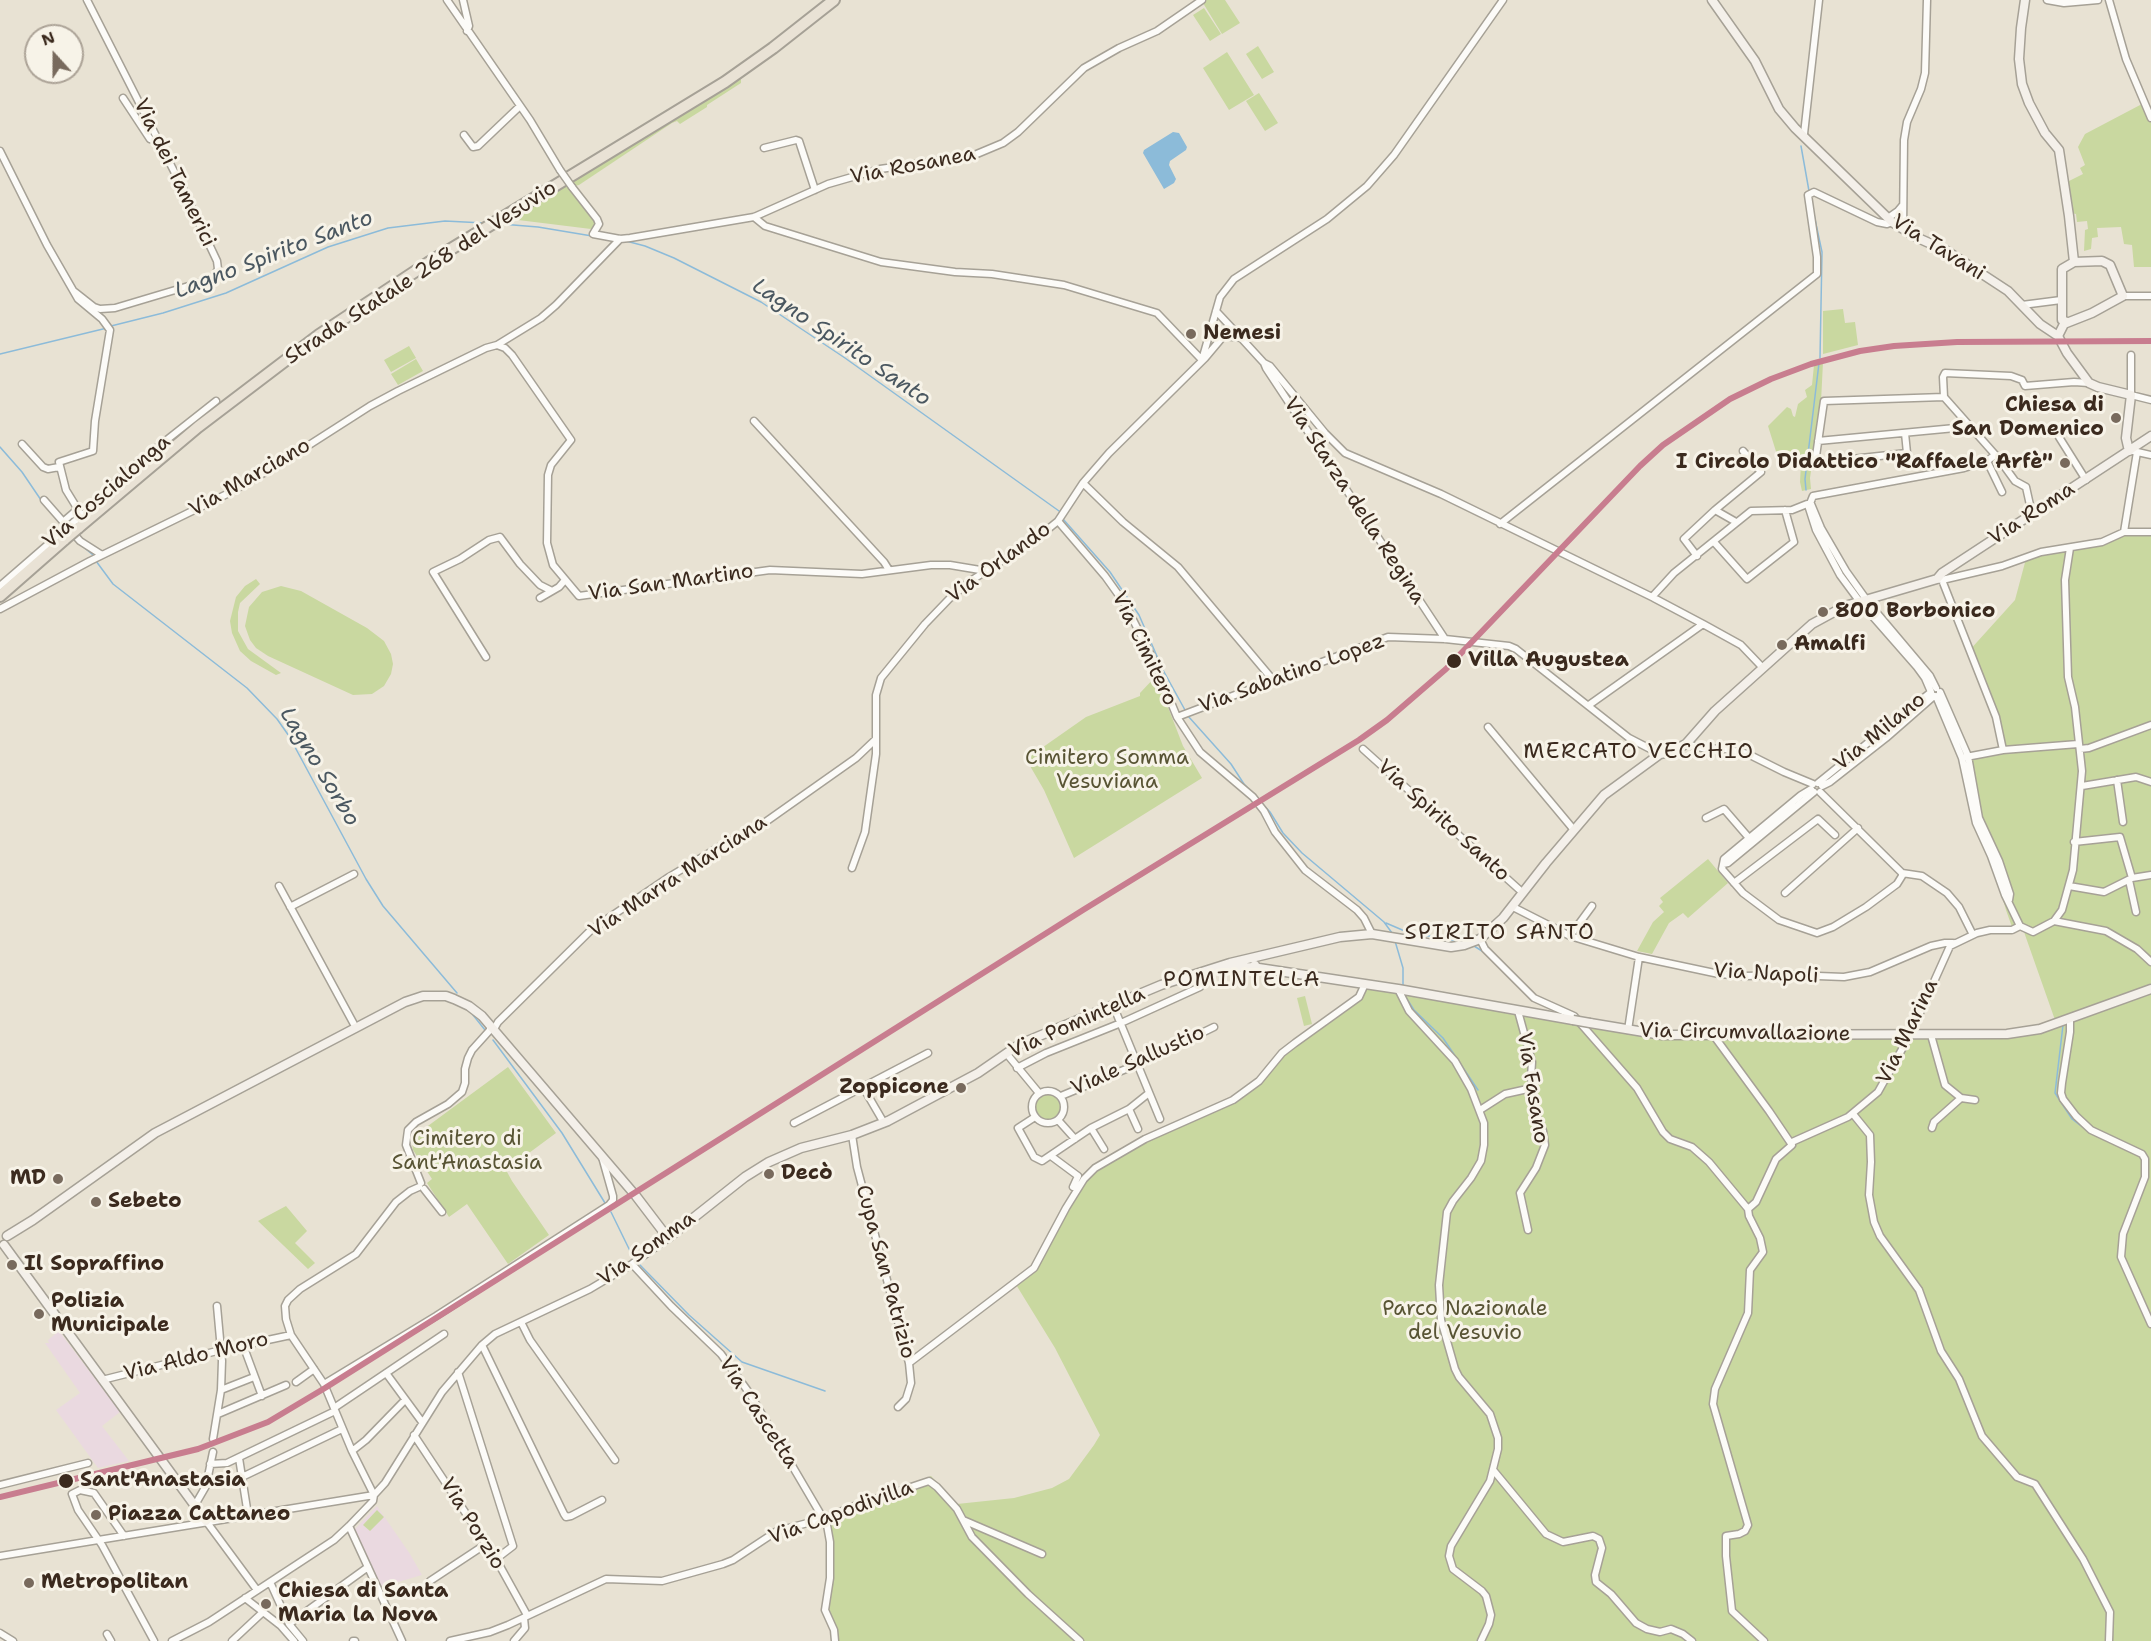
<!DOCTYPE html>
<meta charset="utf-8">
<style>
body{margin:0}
#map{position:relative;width:2151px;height:1641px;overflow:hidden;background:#e8e2d3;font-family:"Shantell Sans",sans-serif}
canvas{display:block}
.north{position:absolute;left:24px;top:24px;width:60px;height:60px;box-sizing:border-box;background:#f7f3e8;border:2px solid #aca397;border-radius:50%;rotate:339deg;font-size:16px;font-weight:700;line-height:24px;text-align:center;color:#3b2a1e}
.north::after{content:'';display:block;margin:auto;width:21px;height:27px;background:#786a5d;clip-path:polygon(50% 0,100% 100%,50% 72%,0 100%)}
</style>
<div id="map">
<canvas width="2151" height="1641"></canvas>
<div class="north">N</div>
</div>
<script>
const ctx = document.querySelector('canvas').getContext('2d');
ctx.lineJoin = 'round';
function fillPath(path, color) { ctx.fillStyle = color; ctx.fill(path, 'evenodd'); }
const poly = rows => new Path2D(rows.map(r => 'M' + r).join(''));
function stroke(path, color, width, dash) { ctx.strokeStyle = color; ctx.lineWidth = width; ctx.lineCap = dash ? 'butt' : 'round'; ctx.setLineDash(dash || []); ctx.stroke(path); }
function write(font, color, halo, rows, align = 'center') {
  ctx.font = font + ' "Shantell Sans",sans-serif'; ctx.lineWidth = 6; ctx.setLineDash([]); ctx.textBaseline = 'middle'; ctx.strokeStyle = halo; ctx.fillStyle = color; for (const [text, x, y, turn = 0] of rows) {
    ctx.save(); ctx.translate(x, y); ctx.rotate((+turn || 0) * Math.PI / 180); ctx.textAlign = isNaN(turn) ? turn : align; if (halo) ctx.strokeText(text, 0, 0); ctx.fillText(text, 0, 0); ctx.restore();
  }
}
fillPath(poly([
 [59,1331,120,1412,102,1426,129,1461,98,1468,56,1410,80,1393,45,1343,49,1343,48,1340],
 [377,1506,410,1554,422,1575,381,1587,354,1530]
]), '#ead9e0');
fillPath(poly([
 [1207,0,1225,0,1240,23,1222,34,1203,3],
 [1204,8,1221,34,1210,41,1193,15],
 [1258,46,1274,72,1262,79,1246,54],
 [1227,52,1254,95,1229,110,1203,68],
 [741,79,741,83,707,105,707,107,680,124,677,121,672,123,579,185,575,186,571,182],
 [1259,93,1278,123,1265,131,1246,101],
 [2142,104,2151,123,2151,267,2134,267,2132,245,2124,244,2121,227,2097,228,2098,237,2092,238,2091,249,2084,251,2085,230,2088,229,2087,221,2077,222,2076,214,2071,213,2067,182,2083,174,2080,168,2085,165,2078,147,2085,134],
 [568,184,592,213,596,224,591,229,510,219],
 [1843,309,1845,323,1855,322,1858,345,1823,354,1823,311],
 [409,346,416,358,391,372,384,360],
 [416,359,423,371,398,385,391,374],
 [1823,362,1821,402,1810,478,1811,489,1802,491,1800,482,1801,463,1793,450,1779,461,1768,426,1787,407,1791,409,1793,416,1795,417,1798,404,1807,397,1805,390,1812,385,1814,365],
 [2122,530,2151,531,2151,1641,834,1641,826,1587,828,1543,824,1516,906,1488,931,1476,957,1504,1014,1498,1052,1488,1069,1479,1094,1445,1100,1435,1055,1348,1015,1283,1034,1267,1071,1193,1081,1180,1146,1137,1242,1094,1268,1070,1285,1048,1376,983,1668,1034,2023,1030,2055,1020,2024,932,2012,927,2006,910,1961,759,1999,747,1994,715,1968,652,2015,600,2027,555,2106,539],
 [256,579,260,584,240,603,238,612,238,631,248,649,281,673,276,675,251,661,240,651,232,633,230,621,236,597,245,586],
 [281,586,301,591,367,628,384,641,391,654,393,664,391,674,384,686,372,694,353,695,268,656,256,648,250,640,245,626,249,607,262,592],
 [1156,676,1183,746,1202,778,1074,858,1044,790,1026,759,1086,717,1140,696,1140,693],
 [1708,859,1728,883,1688,918,1683,913,1669,923,1652,954,1637,951,1653,922,1664,912,1659,906,1663,902,1660,898],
 [1305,996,1312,1024,1304,1026,1297,998],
 [508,1067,556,1133,506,1170,512,1181,549,1235,508,1264,467,1204,449,1217,427,1183,432,1179,413,1150,412,1143,417,1134],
 '1035 1107a13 13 0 1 1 26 0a13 13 0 1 1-26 0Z',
 [286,1206,307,1231,295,1243,315,1263,308,1269,258,1221],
 [377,1510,384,1517,370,1531,363,1525]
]), '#c9d8a0');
fillPath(poly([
 [1173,132,1179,133,1187,147,1186,150,1170,161,1169,165,1176,179,1174,183,1164,189,1143,153,1144,150]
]), '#8cbbd9');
stroke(poly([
 [1801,146,1809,191],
 [1813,210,1822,252,1820,358],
 [501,224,538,227,592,236],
 [626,241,645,246,674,258,761,302,845,358,1059,511],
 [111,326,163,313,226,293,328,247,388,228,445,221,484,223],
 [0,354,107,328],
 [0,447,22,472,41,500],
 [1806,490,1805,479,1819,363],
 [50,511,64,528],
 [1063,519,1110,572,1139,615,1163,670,1185,710],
 [80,544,93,555],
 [96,561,113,584,247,688,277,719,289,736,366,879,383,906,457,993],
 [1188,716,1231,764,1244,784,1270,812,1283,833,1302,853,1384,922,1392,933],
 [1386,923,1407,932],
 [1411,933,1464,942],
 [1395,941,1403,968,1403,985],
 [1474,946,1482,951],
 [1405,996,1414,1010,1443,1038,1478,1090],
 [473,1015,485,1030],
 [2063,1025,2055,1093,2072,1119,2089,1132],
 [493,1040,562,1133,605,1203],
 [611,1212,634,1259],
 [640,1265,689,1315,742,1362,825,1391]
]), '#8cbbd9', 1.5);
const street = poly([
 [447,0,530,120,560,170],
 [463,0,469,26,467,31],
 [2047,0,2064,3,2098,0],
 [2109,0,2126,59,2151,118],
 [123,98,150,139,159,141],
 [1804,134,1819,0],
 [464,135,473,147,478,146,520,106],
 [764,148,796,140,799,141,815,190],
 [0,151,47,245,78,299,102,319,110,330,95,421,93,451,59,462,66,490,82,516],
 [572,187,597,219,599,224,593,234,620,239,630,238,754,217,828,184,880,169,972,156,1003,143,1018,132,1084,68,1119,48,1157,31,1202,0],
 [754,217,765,226,881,262,955,272,992,274,1064,285,1157,313,1202,360],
 [1888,218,1898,211,1903,205],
 [1903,229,1904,140,1907,122,1921,89,1925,73,1927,0],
 [75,292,94,307,100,309,115,308,212,279,218,269,217,261,183,189,87,0],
 [2123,296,2151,296],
 [2022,305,2061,300],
 [1213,322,1216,335,1242,338],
 [1231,327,1264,363,1266,368,1445,639],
 [497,345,505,348,512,355,571,440,551,465,548,475,547,543,553,565,579,596,770,570,862,574,931,565,950,565,986,571],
 [2131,355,2131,395,2151,400],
 [1202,360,1220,297,1234,279,1327,219,1367,186,1394,155,1503,0],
 [1264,363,1270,366,1325,433,1345,453,1441,494,1652,597,1703,624],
 [754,421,884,562,889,570],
 [1905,433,1907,453,1815,463,1824,401,1944,397],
 [2059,437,2086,480],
 [1818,441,1955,428,1968,425],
 [22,444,43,467,48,469,59,467],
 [2133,451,2151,455],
 [1987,461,2002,492],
 [1083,483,1123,522,1178,567,1273,680],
 [44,500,80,541,102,555],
 [1811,504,1821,528,1846,571,1871,606,1930,676,1936,688],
 [1808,505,1816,530,1840,575,1860,602,1917,667,1925,678,1931,692,1818,783],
 [1809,506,1813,496,1964,468,1987,461,1995,455],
 [1715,510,1761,472,1743,451],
 [2032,514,2026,487,2015,481,1999,459,1944,397,1943,377,1945,373,2011,376,2022,380,2025,386,2074,382,2089,383],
 [80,517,96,503,109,488,135,465,216,401],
 [1058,521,1105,576,1125,604,1154,661,1177,717,1200,752,1253,797,1264,811,1275,832,1305,870,1357,910,1364,918,1372,934],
 [63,522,78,509],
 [1500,524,1817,274,1817,257,1808,195,1814,192,1877,222,1887,224,1892,222],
 [2124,532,2137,452],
 [2124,532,2151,532],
 [1714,542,1747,579,1794,542,1785,510],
 [1697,556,1684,539,1715,510,1736,522],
 [1937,579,1942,580,2002,566,2041,552,2102,542,2124,532],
 [1942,580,1996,717,2003,750],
 [0,586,60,534],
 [1652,597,1674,573,1751,511,1792,510,1807,504],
 [540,598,559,587,565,580],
 [0,609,90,561,227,494,281,463,370,406,398,391,486,348,497,345,541,318,556,305,620,239],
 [486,657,433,572,460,559,489,540,500,537,520,564,540,585,552,591],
 [1940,692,1968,756,1979,818,1999,861,2010,894,2009,900],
 [1936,696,1962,758,1976,823,1991,856,2005,895,2020,926],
 [1589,705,1703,624,1741,645,1762,667],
 [1177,717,1388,637,1445,639,1509,646,1516,649,1629,738,1660,754],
 [1488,727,1574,830],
 [1686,744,1702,748,1725,749,1748,754,1784,772,1813,784],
 [1363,749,1523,893],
 [2080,749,2089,748,2151,725],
 [1966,757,2003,750,2078,744],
 [2117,780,2123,822],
 [1822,786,1830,782,1886,738,1934,696],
 [2082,786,2136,777,2151,782],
 [1811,789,1801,795,1724,859,1722,869,1743,893,1779,920,1817,933,1833,927,1866,907,1897,884,1902,876,1902,873,1820,792],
 [1706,818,1724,809,1749,838],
 [2074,842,2120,837,2132,878],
 [1723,864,1728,863,1814,792],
 [852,868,865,832,876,754,876,695,881,678,925,624,950,598,969,582,1037,538,1058,521,1083,483,1109,453,1205,358,1231,327,1216,311],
 [1902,873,1922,876,1947,893,1959,907,1973,935],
 [2129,880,2136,912],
 [1734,883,1818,819,1835,835],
 [279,886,356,1028],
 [2069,886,2104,892,2132,878,2151,875],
 [1785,893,1858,828],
 [290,907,354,874],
 [1513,907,1570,936,1639,957,1719,974,1744,976,1792,975,1844,977,1870,972,1931,946,1945,943,1953,943],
 [2054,921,2106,931,2137,949,2151,962],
 [2020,926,2033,932,2054,921,2062,910,2073,870,2082,771,2075,707,2068,677,2065,580,2070,548],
 [1570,936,1592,906],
 [1480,939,1485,949,1534,998,1574,1016,1637,1088,1663,1132,1670,1139,1692,1147,1709,1162,1748,1209,1756,1202,1776,1159,1792,1145,1769,1111,1714,1036],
 [1398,989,1409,1011,1455,1061,1471,1089,1484,1123,1484,1145,1481,1161,1471,1178,1453,1201,1447,1212,1439,1285,1441,1320,1455,1369,1459,1377,1490,1414,1498,1438,1498,1449,1490,1481,1451,1546,1449,1556,1453,1569,1482,1591,1486,1596,1491,1615,1489,1624,1481,1641],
 [1113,1005,1160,1119],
 [1518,1011,1532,1062,1531,1077,1535,1111,1543,1131,1545,1145,1536,1168,1520,1193,1528,1230],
 [2070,1018,2070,1032,2062,1083,2061,1093,2063,1099,2076,1116,2091,1130,2142,1154,2145,1159,2145,1177,2123,1234,2121,1257,2151,1324],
 [494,1029,498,1022,591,930,669,877,719,847,757,828,856,758,875,740],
 [1628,1030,1639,957],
 [1931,1035,1945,1085,1961,1098,1975,1100],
 [1006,1053,1039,1093],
 [1017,1068,1046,1053,1121,1023,1200,987],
 [863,1087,884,1123],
 '1032 1107a16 16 0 1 1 32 0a16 16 0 1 1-32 0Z',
 [1061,1096,1138,1064,1214,1027],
 [1129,1109,1138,1129],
 [1480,1110,1505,1094,1532,1088],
 [1853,1114,1870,1135,1871,1162,1869,1195,1874,1222,1880,1236,1919,1290,1941,1351,1959,1379,1982,1436,2017,1477,2035,1484,2083,1559,2110,1612,2109,1641],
 [1035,1117,1018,1128,1034,1157,1042,1161,1091,1128,1129,1109,1149,1093],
 [1058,1120,1075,1139],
 [794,1123,928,1053],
 [1091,1128,1104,1149],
 [1932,1128,1934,1122,1961,1098],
 [852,1135,857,1167,909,1363,911,1383,906,1399,898,1407],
 [1792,1142,1848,1117,1878,1092,1910,1035,1950,946,1977,933,1990,930,2012,930,2020,926],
 [1051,1156,1078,1176,1073,1187],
 [421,1183,406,1145,408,1130,416,1122,448,1104,462,1092,465,1083,465,1069,468,1058,472,1050,490,1030,490,1025],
 [424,1189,442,1212],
 [1748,1209,1749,1216,1760,1238,1763,1252,1750,1270,1748,1313,1715,1389,1713,1404,1748,1525,1745,1531,1739,1534,1726,1536,1726,1556,1732,1611,1764,1641],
 [632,1264,671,1306,721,1354,750,1394,827,1525,830,1542,830,1578,825,1610,834,1630,835,1641],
 [521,1322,530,1340,615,1460],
 [243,1345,262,1396],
 [482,1345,564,1514,566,1517,571,1516,602,1500],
 [909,1363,1034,1268,1066,1208,1084,1179,1095,1168,1145,1139,1233,1100,1259,1081,1282,1053,1295,1043,1359,997,1365,984],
 [458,1372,513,1546,496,1559],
 [386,1373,422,1422],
 [102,1380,221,1350,291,1335],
 [296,1382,314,1369],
 [324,1384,436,1316,609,1205,613,1200,613,1196,602,1157],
 [221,1390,254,1377],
 [334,1408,444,1334],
 [218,1414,286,1385],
 [414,1435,496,1559,527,1615,524,1618,525,1628,514,1641],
 [213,1439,221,1390,222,1361,217,1306],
 [352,1451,366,1440,405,1400],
 [239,1458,248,1515],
 [210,1464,227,1463,335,1411],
 [1494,1471,1546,1534,1563,1542,1593,1536,1599,1539,1602,1548,1595,1575,1596,1582,1611,1594,1636,1623,1647,1629,1660,1632,1671,1629,1683,1634,1692,1641],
 [242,1477,342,1429],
 [0,1485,88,1463],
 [374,1495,352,1451,324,1384,291,1335,286,1319,285,1306,288,1300,300,1289,356,1254,396,1202,410,1191,419,1187],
 [195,1505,206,1486,213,1452],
 [963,1520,1042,1554],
 [206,1521,257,1590],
 [349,1526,402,1641],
 [124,1536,94,1493,80,1490,72,1494,78,1510,102,1545,154,1641],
 [0,1556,374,1495],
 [430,1581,486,1544],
 [270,1582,289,1624,303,1641],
 [245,1598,281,1626,294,1641],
 [289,1624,368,1567],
 [0,1633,13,1641],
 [107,1634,111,1641],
 [172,1641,209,1622,334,1540,349,1526,373,1501,374,1495,385,1483,442,1392,482,1345,495,1334,590,1289,632,1264,668,1238],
 [232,1641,263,1612],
 [353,1641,355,1641],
 [450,1641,490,1632,508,1625,606,1579,662,1581,723,1564,733,1560,777,1531,823,1519,857,1505,929,1481,937,1487,957,1509,972,1537,1028,1594,1080,1641]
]);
const secondary = poly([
 [1712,0,1755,61,1779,109,1795,128,1892,222,1918,238,1947,251,2008,291,2040,324,2058,336,2067,353,2089,383,2098,387,2131,395,2126,438,2129,451],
 [2025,0,2021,28,2019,59,2022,84,2029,103,2045,133,2059,150,2069,216,2074,262],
 [2058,336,2064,324,2092,313,2123,296,2110,265,2102,261,2074,262,2062,269,2062,320,2067,322],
 [1252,967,1398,989,1573,1020],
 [1227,968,1252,967,1255,965],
 [1590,1023,1662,1035,2007,1034,2040,1029,2151,989],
 [7,1236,33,1220,155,1133,405,1002,423,996,446,996,454,999,469,1006,482,1016,636,1196,668,1238,745,1177,769,1162,801,1148,852,1135,888,1121,978,1073,1020,1044,1161,985,1230,963,1340,937,1372,934,1451,947,1464,945,1480,939,1503,918,1546,863,1604,795,1660,754,1670,752,1686,744,1715,711,1812,624,1845,606,1937,579,1942,573,2151,436],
 [4,1245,206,1521]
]);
const highway = poly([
 [78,528,198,427,319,335,428,263,725,82,773,48,834,0],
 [0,596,65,539]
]);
stroke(street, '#a6a196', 9);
stroke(secondary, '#a6a196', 11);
stroke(highway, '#a6a196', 14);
stroke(street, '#fcfbf8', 6);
stroke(secondary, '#f4f0ea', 8);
stroke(highway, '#e9e2d5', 10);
const streetBridge = poly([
 [560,170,572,187],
 [60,534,75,521]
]);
const secondaryBridge = poly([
 [1573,1020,1590,1023]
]);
const highwayBridge = poly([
 [65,539,78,528]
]);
stroke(streetBridge, '#a6a196', 9, []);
stroke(secondaryBridge, '#a6a196', 11, []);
stroke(highwayBridge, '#a6a196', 14, []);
stroke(streetBridge, '#fcfbf8', 6);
stroke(secondaryBridge, '#f4f0ea', 8);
stroke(highwayBridge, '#e9e2d5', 10);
stroke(poly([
 [0,1497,198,1449,268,1422,325,1388,1083,910,1359,740,1387,720,1446,669,1640,466,1663,445,1730,399,1771,379,1811,364,1860,351,1894,346,1957,342,2151,341]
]), '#c87d8f', 6);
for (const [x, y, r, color] of [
 [1191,334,6,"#786a5d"],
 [2116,418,6,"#786a5d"],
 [2065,463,6,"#786a5d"],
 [1823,612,6,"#786a5d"],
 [1782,645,6,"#786a5d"],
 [1454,661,8,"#3b2a1e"],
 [961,1088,6,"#786a5d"],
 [769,1174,6,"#786a5d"],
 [58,1179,6,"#786a5d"],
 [96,1202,6,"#786a5d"],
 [12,1265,6,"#786a5d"],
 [39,1314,6,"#786a5d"],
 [66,1481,8,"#3b2a1e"],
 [96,1515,6,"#786a5d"],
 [29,1583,6,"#786a5d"],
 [266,1604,6,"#786a5d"]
]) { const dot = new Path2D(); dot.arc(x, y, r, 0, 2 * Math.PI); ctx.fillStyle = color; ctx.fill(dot); stroke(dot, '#f7f3e8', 2); }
write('21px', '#3b2a1e', '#f7f3e8', [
 ["Via Rosanea",913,166,-11],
 ["Via dei Tamerici",174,173,64],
 ["Via Tavani",1938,248,32],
 ["Strada Statale 268 del Vesuvio",421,273,-33],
 ["Via Marciano",250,478,-30],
 ["Via Coscialonga",107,492,-41],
 ["Via Starza della Regina",1354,501,57],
 ["Via Roma",2032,514,-33],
 ["Via Orlando",999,563,-36],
 ["Via San Martino",671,583,-8],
 ["Via Cimitero",1144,649,64],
 ["Via Sabatino Lopez",1292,674,-20],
 ["Via Milano",1880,732,-39],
 ["Via Spirito Santo",1443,821,42],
 ["Via Marra Marciana",678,877,-33],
 ["Via Napoli",1766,974,3],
 ["Via Pomintella",1077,1023,-24],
 ["Via Marina",1908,1032,-64],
 ["Via Circumvallazione",1745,1033,1],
 ["Viale Sallustio",1138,1061,-24],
 ["Via Fasano",1532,1088,81],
 ["Via Somma",647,1249,-35],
 ["Cupa San Patrizio",885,1272,75],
 ["Via Aldo Moro",196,1357,-14],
 ["Via Cascetta",758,1413,57],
 ["Via Capodivilla",841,1513,-20],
 ["Via Porzio",472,1524,58]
]);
write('bold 21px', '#3b2a1e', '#f7f3e8', [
 ["Nemesi",1203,334],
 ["Chiesa di",2104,406,"right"],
 ["San Domenico",2104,430,"right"],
 ["I Circolo Didattico \"Raffaele Arfè\"",2053,463,"right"],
 ["800 Borbonico",1835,612],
 ["Amalfi",1794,645],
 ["Zoppicone",949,1088,"right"],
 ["Decò",781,1174],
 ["MD",46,1179,"right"],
 ["Sebeto",108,1202],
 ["Il Sopraffino",24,1265],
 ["Polizia",51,1302],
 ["Municipale",51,1326],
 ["Piazza Cattaneo",108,1515],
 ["Metropolitan",41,1583],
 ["Chiesa di Santa",278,1592],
 ["Maria la Nova",278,1616]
], 'left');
write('bold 21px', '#3b2a1e', '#f7f3e8', [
 ["Villa Augustea",1468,661],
 ["Sant'Anastasia",80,1481]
], 'left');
write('21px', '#585434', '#f7f3e8', [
 ["Cimitero Somma",1107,759],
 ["Vesuviana",1107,783],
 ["Cimitero di",467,1140],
 ["Sant'Anastasia",467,1164],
 ["Parco Nazionale",1465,1310],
 ["del Vesuvio",1465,1334]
]);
write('italic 22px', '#4a5760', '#f7f3e8', [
 ["Lagno Spirito Santo",274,255,-21],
 ["Lagno Spirito Santo",841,343,34],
 ["Lagno Sorbo",319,767,59]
]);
ctx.letterSpacing = '1.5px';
write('22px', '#3b2a1e', '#f7f3e8', [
 ["MERCATO VECCHIO",1639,752],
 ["SPIRITO SANTO",1500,933],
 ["POMINTELLA",1242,980]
]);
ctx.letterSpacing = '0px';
</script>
